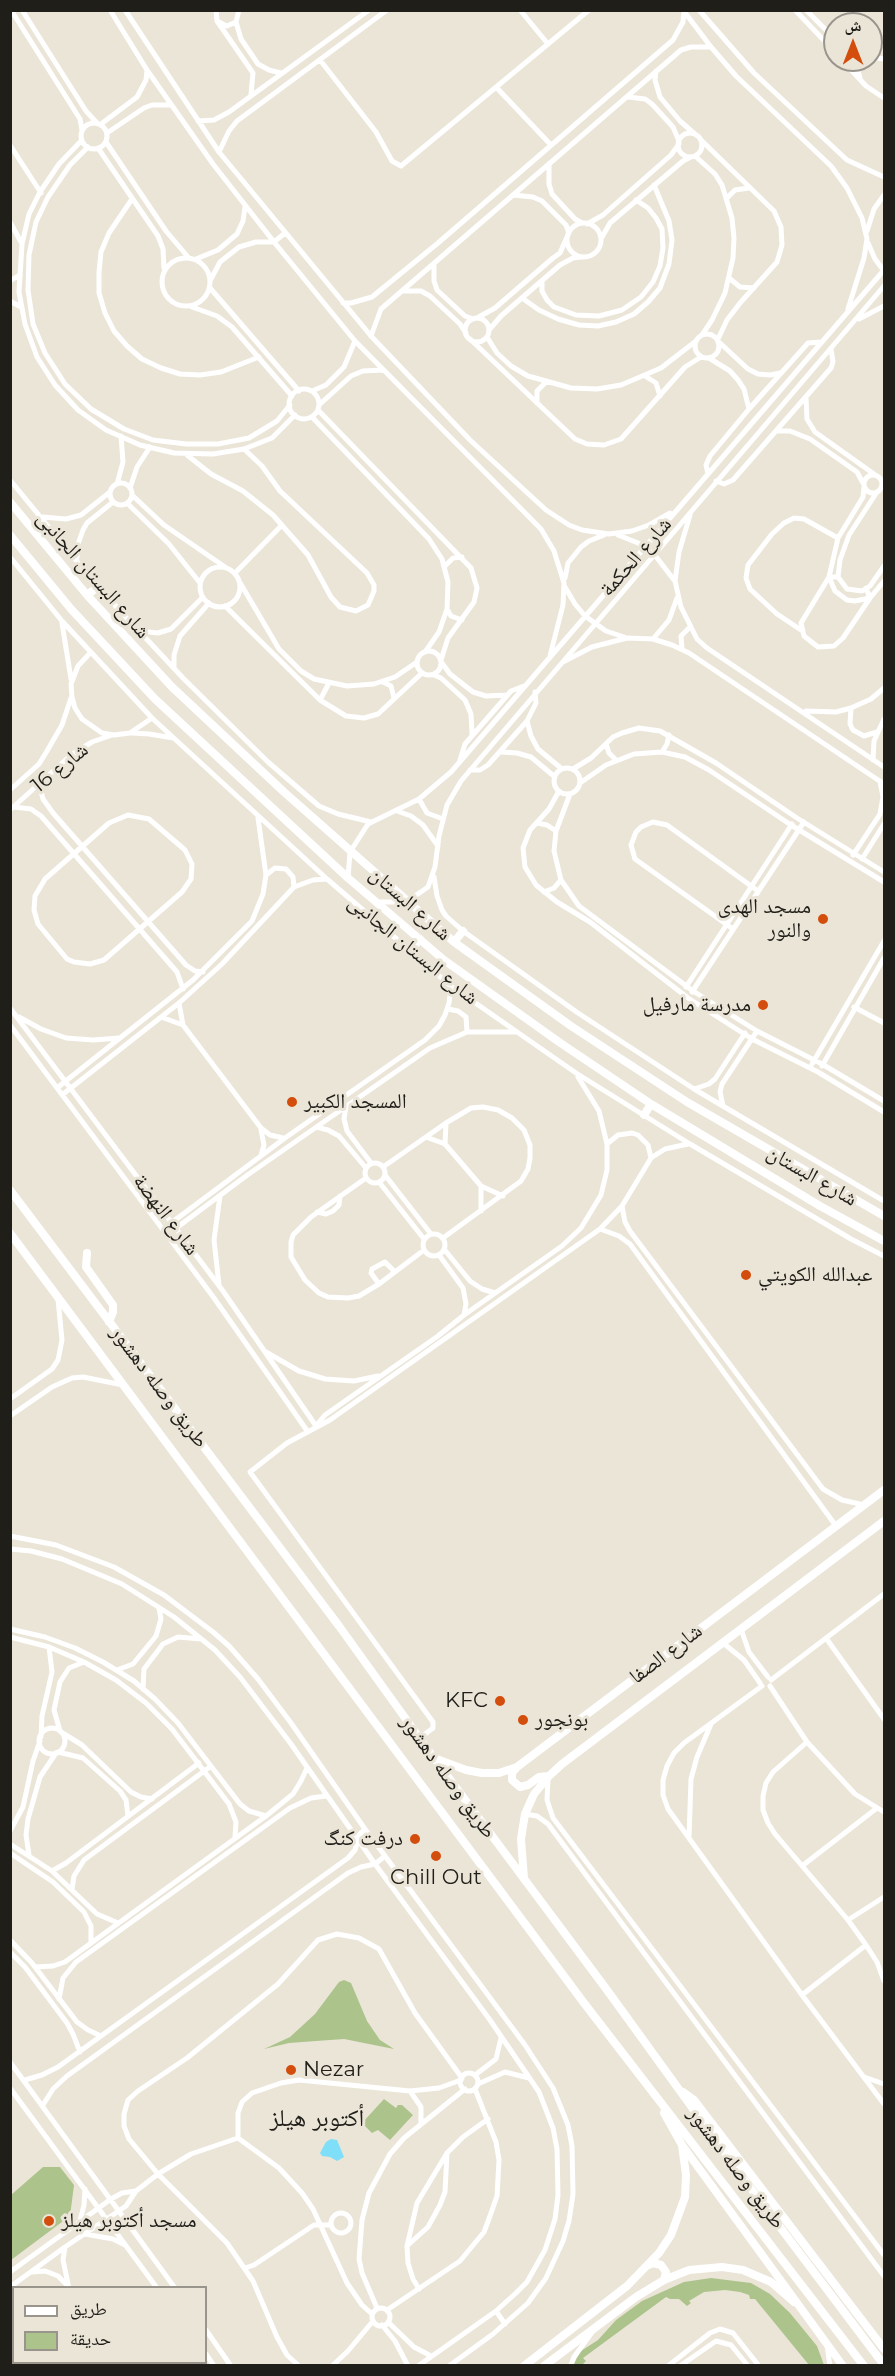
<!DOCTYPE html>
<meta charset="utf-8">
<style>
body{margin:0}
#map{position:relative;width:895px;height:2376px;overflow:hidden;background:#ebe5d8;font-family:Montserrat,"Noto Naskh Arabic",sans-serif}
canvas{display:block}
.frame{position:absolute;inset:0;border:12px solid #201e19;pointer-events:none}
.legend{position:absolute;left:12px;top:2286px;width:195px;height:78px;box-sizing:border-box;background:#ebe5d8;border:2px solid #9a958c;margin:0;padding:8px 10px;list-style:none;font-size:18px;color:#201e19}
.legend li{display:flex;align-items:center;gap:12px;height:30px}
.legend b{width:30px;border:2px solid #9a958c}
.north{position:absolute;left:823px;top:12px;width:60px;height:60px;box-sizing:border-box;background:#ebe5d8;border:2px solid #9a958c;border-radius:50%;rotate:0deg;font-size:16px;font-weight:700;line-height:24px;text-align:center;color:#201e19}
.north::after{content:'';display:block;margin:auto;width:21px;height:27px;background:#d34e0c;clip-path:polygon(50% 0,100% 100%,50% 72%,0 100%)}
</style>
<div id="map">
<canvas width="895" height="2376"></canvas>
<div class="frame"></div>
<ul class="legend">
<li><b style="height:8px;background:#fff"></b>طريق</li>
<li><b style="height:16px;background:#adc38c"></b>حديقة</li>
</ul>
<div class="north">ش</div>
</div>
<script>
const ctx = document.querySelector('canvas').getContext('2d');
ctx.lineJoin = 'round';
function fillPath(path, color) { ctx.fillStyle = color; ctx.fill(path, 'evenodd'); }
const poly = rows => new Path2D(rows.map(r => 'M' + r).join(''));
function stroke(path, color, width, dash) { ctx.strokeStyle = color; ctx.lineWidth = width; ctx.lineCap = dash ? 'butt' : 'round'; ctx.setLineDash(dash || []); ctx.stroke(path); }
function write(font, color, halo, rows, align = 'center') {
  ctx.font = font + ' Montserrat,"Noto Naskh Arabic",sans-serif'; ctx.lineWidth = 6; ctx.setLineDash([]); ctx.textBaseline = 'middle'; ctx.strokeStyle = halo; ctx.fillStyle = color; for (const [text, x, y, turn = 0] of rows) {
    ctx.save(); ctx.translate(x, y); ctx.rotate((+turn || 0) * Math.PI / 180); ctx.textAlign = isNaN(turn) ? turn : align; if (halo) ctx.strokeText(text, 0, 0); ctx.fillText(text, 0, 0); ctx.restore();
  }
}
fillPath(poly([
 [344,1980,351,1983,367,2021,380,2040,394,2049,344,2039,289,2043,264,2049,290,2037,315,2014,339,1982],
 [384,2099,396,2108,398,2105,402,2105,413,2115,390,2140,378,2130,372,2133,362,2123],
 [43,2167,60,2167,74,2185,70,2216,11,2260,11,2195],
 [711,2278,751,2283,770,2294,790,2313,817,2346,824,2365,809,2365,755,2299,750,2299,749,2295,740,2292,725,2290,704,2292,689,2301,691,2303,687,2306,679,2299,670,2299,666,2297,583,2358,586,2361,582,2365,573,2365,581,2351,598,2340,616,2320,642,2301,684,2282]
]), '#adc38c');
fillPath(poly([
 [331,2139,337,2140,344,2157,337,2161,330,2157,322,2156,320,2153,326,2142]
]), '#7fdef8');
stroke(poly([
 [11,10,80,119,82,130],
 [22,10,86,111,97,123],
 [110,10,147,70,213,164,274,242,355,341,541,529,554,551,564,583,563,605,550,656],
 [125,10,219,152,371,336,470,440,546,510,569,525,582,530,609,534,632,531,649,525,670,513],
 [216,10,217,21,227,26,236,22,239,10],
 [520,10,548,44],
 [683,10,711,47,736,76,831,166,847,188,862,218,867,239,864,258,848,309],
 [699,10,754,73,847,160,884,177],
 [795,10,835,52],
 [806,10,835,39],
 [217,21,253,73,251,94],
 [236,22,241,39,258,64,269,70,281,73],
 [871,57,884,59],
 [320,60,376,132,392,161,401,166,589,10],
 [842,60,866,86,884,98],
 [656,71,655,80,660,97,680,121,696,135],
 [860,78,858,71,863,60],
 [496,87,551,145],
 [628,97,645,99,652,104,673,127,679,141],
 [198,121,214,120,229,112,369,10],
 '81 136a13 13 0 1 1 26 0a13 13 0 1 1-26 0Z',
 [101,124,137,97,146,80,147,70],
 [107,133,144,108,152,105,171,105],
 '678 145a12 12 0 1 1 24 0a12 12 0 1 1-24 0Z',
 [82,140,59,164,40,192,29,214,22,244,19,292,25,324,37,357,55,385,78,410,106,430,140,445,174,453,213,454,244,449,272,438,295,415],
 [701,140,774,211,781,227,782,245,777,262,740,303,727,320,718,339],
 [106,142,166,231,188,257],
 [10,145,41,193],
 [88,147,70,165,48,197,36,222,29,255,28,290,33,324,45,353,65,384,91,409,124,429,153,440,186,444,218,444,249,438,277,421,290,405],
 [98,148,158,236,163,249,164,268],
 [219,152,229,131,237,121,387,10],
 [695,156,715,174,722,185,732,218,734,238,733,258,725,293,712,320,702,335],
 [549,165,549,184,552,194,575,219,582,223],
 [513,195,533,197,542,201,566,225,569,233],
 [727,198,735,190,749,188],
 [132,199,109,233,101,252,99,272,99,293,105,313,114,331,127,346,142,359,161,368,180,374,200,375,221,372,259,357],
 [10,222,21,242],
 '567 240a17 17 0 1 1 34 0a17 17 0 1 1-34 0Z',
 [587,224,603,215,671,155,679,144],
 [867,231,874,209,884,195],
 [601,239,610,223,683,161,691,157],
 [868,243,875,259,884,271],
 '162 282a24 24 0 1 1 48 0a24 24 0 1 1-48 0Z',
 [196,259,218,250,237,234,243,221,245,207],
 [434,264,434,281,437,290,465,316,473,319],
 [729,278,740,287,754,288],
 [211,279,220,262,239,247,256,242,274,242,285,233],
 [10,281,18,276],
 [542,281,542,291,547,300,554,307,576,315,599,316,622,310,641,297,653,282,660,266,663,248,662,229,656,218,648,208,636,200],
 [210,288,299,391],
 [404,291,421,291,430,296,460,324,466,333],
 [522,298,539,310,558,319,579,325,598,326,616,322,634,314,648,302,660,288,669,264,672,240,669,221,654,185],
 [10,301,21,307],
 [343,303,351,303,372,297,438,243,673,40,683,22,684,11],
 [192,307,217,316,232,327,292,396],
 [477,318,495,308,553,258,560,253,567,237],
 '465 330a12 12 0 1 1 24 0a12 12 0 1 1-24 0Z',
 [859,319,884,306],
 [489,330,501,316,560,265,573,258,581,257],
 '695 346a12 12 0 1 1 24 0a12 12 0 1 1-24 0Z',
 [371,336,381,309,681,50,691,47,711,47],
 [487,337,497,353,511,366,528,376,571,388,597,389,621,385,661,368,696,341],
 [470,339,575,439,587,444,604,445,621,439,685,367,701,357],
 [720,343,748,369,758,374,770,375,780,373],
 [709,358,730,371,738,380,744,389,749,409],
 [645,376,656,383,660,396],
 '289 404a15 15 0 1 1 30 0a15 15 0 1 1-30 0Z',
 [312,391,326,385,344,367,355,341],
 [806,398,807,419,815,432,874,474],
 [537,403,537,391,546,382],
 [319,405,351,376,363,371,383,370],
 [318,410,471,568,477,588,474,602,448,638,441,660],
 [312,417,429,539,442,559,448,582,447,609,439,632,425,652],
 [776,431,790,431,810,439,857,472,863,483],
 [187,455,211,474,243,491,273,515,308,555,331,597,340,607,356,611,368,605,374,591,374,585,367,573,280,491,262,466,244,449],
 [708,474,706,465,710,456,749,409,808,343,821,342],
 '864 484a9 9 0 1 1 18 0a9 9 0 1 1-18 0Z',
 [10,480,98,587,183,678,268,762,319,806,338,814,371,822],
 [716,481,724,484,733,480,831,368,833,362,831,349],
 '110 494a11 11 0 1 1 22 0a11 11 0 1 1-22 0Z',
 [117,484,123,462,121,436],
 [864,487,863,497,838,538,829,577,835,591,847,600,855,601,870,598,884,581],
 [130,488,137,467,150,447],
 [877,492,849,535,840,560,838,577,847,589,862,591,870,586,884,566],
 [132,495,164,525,225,567],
 [127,503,169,544,200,583],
 [690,515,679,552,675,581,681,607,697,639,707,648,884,767],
 [43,517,66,519,81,515,110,492],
 [618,535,638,543,654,554,674,580],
 [10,557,62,621,152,718,327,879,451,986,576,1073,690,1144,851,1239,884,1256],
 [77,558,78,544,83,530,87,523,113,502],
 [445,566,453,558,462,557],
 '200 587a20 20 0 1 1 40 0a20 20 0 1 1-40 0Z',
 [235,573,282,525],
 [838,577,829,577,801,623,804,636,818,647,834,646,843,638,870,598,866,588],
 [565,578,568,563,581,547,589,541,604,535],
 [239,581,279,649,301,671,314,679,347,686,374,684,395,677,417,662],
 [565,587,575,604,585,616,606,631,624,637],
 [225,606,320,700,346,716,364,718,378,714,422,673],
 [447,609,451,616,462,620],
 [62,623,71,679],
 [801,630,777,614,750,589,746,578,748,565,772,534,784,523,794,518,804,519,838,538],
 [140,631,158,633,171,629,203,597],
 [653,639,669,620,677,598],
 [682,649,681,636,690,627],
 '417 663a12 12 0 1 1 24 0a12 12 0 1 1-24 0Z',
 [91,652,78,666,71,684,72,697,75,708,82,719,102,733,114,735,130,733,152,718],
 [563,662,592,647,627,638,653,639,672,645,689,653,884,784],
 [442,663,450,674,473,692,486,696,507,695],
 [174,667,174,655,180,636,209,603],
 [434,675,441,678,465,700,471,714,472,734],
 [383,682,391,686,394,698],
 [320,700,329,683],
 [851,708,850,724,853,730,864,736,877,732],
 [806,711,836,712,851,708,871,699,884,688],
 [527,721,531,736,538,749,562,769],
 [132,733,149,734,173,738],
 [606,744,609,753,616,760],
 [501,752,517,753,531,757,555,777],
 [662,752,667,744,669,735],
 [460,760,465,744,511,691,524,686],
 [873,760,874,741,884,719],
 '554 781a13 13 0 1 1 26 0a13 13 0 1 1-26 0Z',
 [573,769,591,758,613,737,622,733,639,728,660,731,716,763,797,818,884,872],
 [470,770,480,770,488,765,527,721,536,703,535,692],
 [39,783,43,799,53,813,186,965,195,971,203,972],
 [580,783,606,765,634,754,662,752,685,757,709,770,791,825,884,882],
 [10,790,39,764,47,751,62,725,71,698],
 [559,791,549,809,530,830,523,848,525,867,536,885,557,902,590,922,688,998,752,1039,818,1072,884,1112],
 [570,794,556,831,554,851,561,880,579,906,693,991,757,1031,822,1064,884,1101],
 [419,799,427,813,443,819],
 [14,807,31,809,41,816,177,972,183,989],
 [10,810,71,755,92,742,112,735],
 [397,811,411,816,423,825,438,846],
 [128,815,149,819,185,850,192,864,191,879,182,892,104,960,90,964,74,962,67,959,38,924,34,910,35,896,45,879,109,823,128,815],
 [537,823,547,825,556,831],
 [853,855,880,814,883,797,880,781],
 [862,859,884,824],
 [266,875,275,868,286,869,293,877,294,887],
 [434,877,437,896,442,910,446,916,463,931,578,1013,694,1089,884,1201],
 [348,878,350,852,368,824,419,799,451,772,884,270],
 [544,892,554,888,561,880],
 [377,902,398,902,412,898,428,887,435,867,439,836,447,805,461,781,884,286],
 [733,929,635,859,631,845,636,832,641,827,653,822,667,825,758,891],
 [686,987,792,824],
 [692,992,804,822],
 [179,1003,183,1025,261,1128,270,1135,283,1138],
 [854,1007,884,1023],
 [10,1008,223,1291,316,1426],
 [448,1009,458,1011,466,1017,467,1032],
 [19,1017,41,1029,66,1038,93,1040,119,1038],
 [161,1017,183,1025],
 [10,1025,214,1298,308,1432],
 [812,1064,884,941],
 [822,1066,884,958],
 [57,1088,193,980,252,921,263,894,266,875,258,818],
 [694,1089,709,1084,715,1079,745,1033],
 [62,1095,179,1003,222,964,294,887,313,880,327,879],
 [346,1106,344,1119,347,1131,371,1163],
 [723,1106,720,1092,722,1084,757,1031],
 [316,1127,328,1130,339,1136,366,1168],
 [426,1137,445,1144,481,1186,503,1196],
 [445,1144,446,1123],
 [607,1144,618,1135,632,1133,638,1135,648,1145,651,1158],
 [261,1155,264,1145,261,1130],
 '365 1173a10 10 0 1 1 20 0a10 10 0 1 1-20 0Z',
 [383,1167,446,1123,471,1108,483,1107,498,1110,512,1118,524,1130,530,1145,530,1158,528,1169,521,1181,443,1238],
 [385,1175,431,1234],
 [366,1178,311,1217,293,1235,291,1242,291,1257,305,1280,319,1293,328,1297,348,1298,359,1296,379,1284,424,1250],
 [379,1182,424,1239],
 [481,1186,481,1211],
 [622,1206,625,1222,630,1231,823,1489,842,1500,864,1505],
 [317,1212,326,1214,333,1211,339,1205,340,1196],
 [171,1223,285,1138,425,1040,439,1026,445,1015,449,1003,451,986],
 [175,1229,246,1176,430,1048,467,1032,517,1032],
 [600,1229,619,1236,630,1244,836,1526],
 '423 1245a11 11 0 1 1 22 0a11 11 0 1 1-22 0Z',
 [444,1249,470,1281,482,1289,495,1293],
 [439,1255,463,1288,466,1304,464,1315],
 [379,1284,371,1273,372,1269,385,1262,395,1272],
 [219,1285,214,1240,220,1196],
 [266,1352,299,1371,325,1379,354,1381,378,1376],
 [10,1399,52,1369,58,1360,62,1340,58,1299],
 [10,1416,52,1387,72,1378,83,1377,123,1385],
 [316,1426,325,1415,438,1336,464,1315,562,1246,581,1228,601,1195,607,1170,607,1144,599,1111,578,1077],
 [10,1536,56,1545,114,1567,164,1595,213,1632,229,1646,258,1679,291,1723,365,1829,525,2045,553,2088,568,2125,572,2146,573,2194,569,2221,563,2241,546,2278,528,2303,493,2334,449,2366],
 [10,1549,31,1551,62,1559,122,1584,174,1617,215,1650,240,1677,291,1744,375,1864,490,2020,539,2092,553,2128,557,2149,558,2195,555,2219,545,2250,527,2282,516,2293,496,2311,418,2366],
 [10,1629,45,1637,75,1648,103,1662,134,1681,155,1699,178,1723,240,1804,249,1811,266,1816],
 [741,1629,749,1652,768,1677],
 [10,1637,49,1647,84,1662,116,1680,146,1703,172,1729,229,1804,236,1822,235,1837],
 [826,1638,884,1719],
 [723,1643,744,1660,760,1683],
 [117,1670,133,1664,156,1636,161,1619,159,1608],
 [771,1680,884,1594],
 [762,1686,684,1743,674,1753,667,1766,663,1780,663,1795,668,1809,802,1995,884,2104],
 [770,1686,807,1742,855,1794,884,1812],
 [143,1689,144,1669,163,1644,178,1637,201,1639],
 '39 1741a13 13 0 1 1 26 0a13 13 0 1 1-26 0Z',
 [60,1731,54,1710,60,1682,69,1668,84,1662],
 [61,1732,82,1745,131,1792,141,1797,152,1799],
 [41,1737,42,1716,52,1672,49,1647],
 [420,1738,433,1728,433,1722,250,1472,287,1443,330,1420,600,1229,622,1206,651,1158,665,1149,688,1144],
 [807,1742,773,1772,766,1783,763,1796,763,1810,768,1823,775,1834,848,1920,866,1945,877,1962,884,1981],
 [58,1752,83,1758,120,1791,126,1800,128,1816],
 [548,1779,547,1800,553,1818,884,2255],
 [525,1814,537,1816,548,1824,884,2276],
 [10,1831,23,1807,33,1761,40,1741],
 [689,1837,691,1779,697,1757,711,1724],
 [10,1844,52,1871,97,1914,118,1923],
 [10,1853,53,1882,84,1912,91,1926,91,1943],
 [29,1855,26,1835,28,1819,40,1777,56,1753],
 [802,1866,877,1808],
 [52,1871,66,1863,199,1763],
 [72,1889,74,1876,84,1860,211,1766],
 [848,1920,884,1897],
 [10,1940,32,1963,77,2022,88,2030,101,2036],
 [10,1952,25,1967,67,2023,73,2034,80,2052],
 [35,1967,53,1966,65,1962,266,1816,293,1794,301,1781,307,1768],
 [802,1995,866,1945],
 [59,1999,63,1978,76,1962,290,1808,311,1798,326,1796],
 [10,2062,175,2288],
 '460 2082a9 9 0 1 1 18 0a9 9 0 1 1-18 0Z',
 [475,2075,496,2059,501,2038],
 [864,2077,884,2084],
 [25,2080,42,2075,58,2067,348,1858,355,1850,359,1835,365,1829],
 [478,2084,505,2072,529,2078],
 [10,2088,157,2288],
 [410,2091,421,2107,421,2123],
 [43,2105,53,2089,67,2076,348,1873,361,1867,375,1864,385,1856],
 '331 2223a10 10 0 1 1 20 0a10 10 0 1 1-20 0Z',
 [80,2221,84,2205,85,2189],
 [85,2234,113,2239,125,2245],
 [408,2245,428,2227,440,2205,445,2192,447,2153],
 [65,2247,63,2260,68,2284],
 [245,2268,254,2265,314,2225,331,2225],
 [10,2272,111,2199,122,2193,136,2191],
 [32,2272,45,2271,58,2276,70,2288],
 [10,2287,65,2247,126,2206,136,2191,158,2174,191,2154,238,2138],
 [419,2289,413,2279,408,2263,407,2246,417,2203,447,2153,463,2137,488,2119],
 [377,2308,362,2273,359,2259,362,2220,369,2193,390,2154,404,2138,465,2089],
 '372 2317a9 9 0 1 1 18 0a9 9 0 1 1-18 0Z',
 [387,2310,460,2261,484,2232,490,2216,497,2196,499,2160,496,2142,475,2089],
 [496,2311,505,2324],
 [372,2314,362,2305,347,2283,313,2209,302,2193,279,2168,238,2138,238,2113,242,2102,252,2093,281,2083,299,2080,410,2091,439,2088,461,2080],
 [388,2322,414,2347,431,2356],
 [382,2325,395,2341,408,2366],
 [206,2330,231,2366],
 [827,2345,830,2366],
 [206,2354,214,2366],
 [34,2362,36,2366],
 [120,2362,122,2366],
 [571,2365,574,2357,593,2331],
 [12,2366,16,2362],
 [299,2366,287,2355,277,2337,253,2281,227,2243,158,2174,129,2139,124,2126,124,2114,128,2100,138,2091,187,2058,278,1984,318,1940,337,1934,359,1938,379,1949,415,2013,462,2078],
 [332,2366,348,2351,373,2321],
 [668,2366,710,2333,720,2329,733,2333,759,2366],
 [680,2366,716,2341,731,2345,748,2366]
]), '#fff', 5);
stroke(poly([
 [10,502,87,595,172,687,284,792,454,942,571,1026,687,1102,884,1216],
 [10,535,71,609,155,699,348,878,444,960,559,1042,651,1104,820,1206,884,1241],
 [87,595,98,587],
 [454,942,463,931],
 [409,951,420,939],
 [644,1115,651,1104],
 [434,1758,466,1770,482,1773,499,1773,517,1767,884,1490],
 [517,1767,512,1773,512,1780,520,1787,528,1785,539,1777,549,1776],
 [524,1878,521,1839,525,1814,534,1794,549,1776,562,1764,884,1521],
 [649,2265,653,2263,661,2265,666,2272,664,2280],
 [524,2366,627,2286,659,2253,671,2235,685,2197,686,2175,682,2145],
 [544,2366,636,2297,664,2280,689,2270,722,2267,743,2270,771,2282,794,2302]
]), '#fff', 8);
stroke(poly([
 [10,1190,339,1626,431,1754,607,1990,746,2182,884,2365],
 [10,1233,584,2003,864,2366],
 [87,1253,86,1267,113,1305,113,1312,109,1322],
 [683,2092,694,2100,884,2349],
 [664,2113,682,2145,843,2366]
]), '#fff', 8);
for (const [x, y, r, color] of [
 [823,919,6,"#d34e0c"],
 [763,1005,6,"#d34e0c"],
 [292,1102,6,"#d34e0c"],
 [746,1275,6,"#d34e0c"],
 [500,1701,6,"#d34e0c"],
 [523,1720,6,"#d34e0c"],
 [415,1839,6,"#d34e0c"],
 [436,1856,6,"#d34e0c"],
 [291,2070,6,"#d34e0c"],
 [49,2221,6,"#d34e0c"]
]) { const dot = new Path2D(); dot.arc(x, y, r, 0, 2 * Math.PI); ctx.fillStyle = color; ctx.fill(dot); stroke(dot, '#ebe5d8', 2); }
write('21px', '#201e19', '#ebe5d8', [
 ["شارع الحكمة",636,557,-49],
 ["شارع البستان الجانبى",93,575,49],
 ["شارع 16",60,768,-39],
 ["شارع البستان",410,904,41],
 ["شارع البستان الجانبى",413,950,39],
 ["شارع البستان",812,1176,30],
 ["شارع النهضة",166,1215,53],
 ["طريق وصله دهشور",159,1387,53],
 ["شارع الصفا",666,1654,-37],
 ["طريق وصله دهشور",448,1777,54],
 ["طريق وصله دهشور",736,2168,53]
]);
write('21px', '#201e19', '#ebe5d8', [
 ["مسجد الهدى",811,907,"right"],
 ["والنور",811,931,"right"],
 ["مدرسة مارفيل",751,1005,"right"],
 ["المسجد الكبير",304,1102],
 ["عبدالله الكويتي",758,1275],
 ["KFC",488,1701,"right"],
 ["بونجور",535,1720],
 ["درفت كنگ",403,1839,"right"],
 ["Chill Out",436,1878,"center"],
 ["Nezar",303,2070],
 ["مسجد أكتوبر هيلز",61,2221]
], 'left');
write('24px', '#201e19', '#ebe5d8', [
 ["أكتوبر هيلز",317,2119]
]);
</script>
